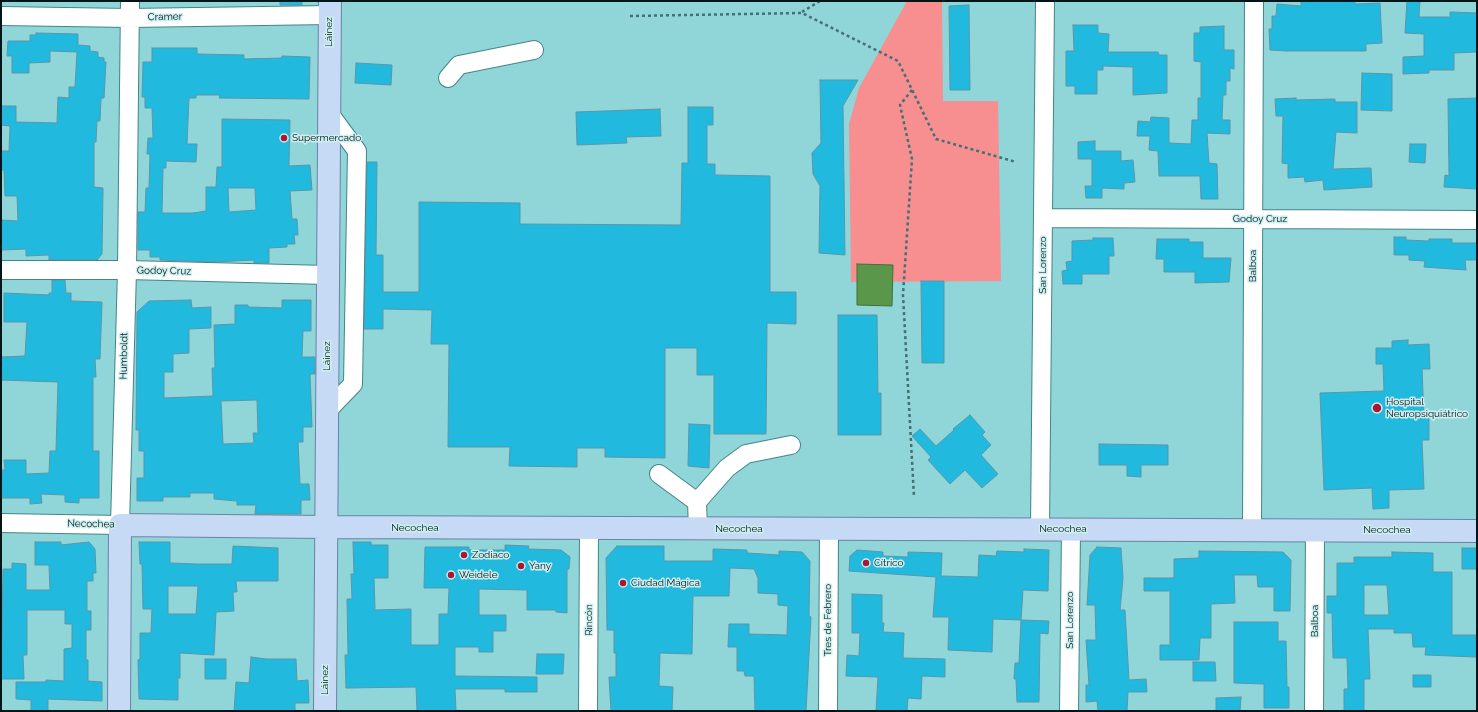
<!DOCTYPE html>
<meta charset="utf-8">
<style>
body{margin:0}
#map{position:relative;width:1478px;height:712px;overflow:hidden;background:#90d5d8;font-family:Raleway,sans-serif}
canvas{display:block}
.frame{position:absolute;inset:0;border:2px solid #001517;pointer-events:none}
</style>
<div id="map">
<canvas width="1478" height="712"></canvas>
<div class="frame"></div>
</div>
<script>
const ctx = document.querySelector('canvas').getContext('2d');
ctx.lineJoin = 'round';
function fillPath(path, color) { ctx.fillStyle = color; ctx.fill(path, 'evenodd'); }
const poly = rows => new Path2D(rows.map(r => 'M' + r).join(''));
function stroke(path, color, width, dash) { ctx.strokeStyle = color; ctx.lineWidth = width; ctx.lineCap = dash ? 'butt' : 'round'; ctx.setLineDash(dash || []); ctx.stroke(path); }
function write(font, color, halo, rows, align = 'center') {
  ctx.font = font + ' Raleway,sans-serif'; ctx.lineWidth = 3; ctx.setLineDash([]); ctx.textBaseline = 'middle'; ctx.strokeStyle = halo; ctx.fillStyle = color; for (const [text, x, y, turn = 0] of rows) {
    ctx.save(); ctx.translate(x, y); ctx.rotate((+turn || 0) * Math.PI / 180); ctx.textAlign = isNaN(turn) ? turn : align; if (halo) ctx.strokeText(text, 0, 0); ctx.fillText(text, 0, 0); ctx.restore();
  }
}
fillPath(poly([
 [907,1,942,1,943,101,998,101,1001,281,851,282,849,124,859,88]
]), '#f78f91');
const water = poly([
 [857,264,893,265,892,306,857,305,857,264]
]);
fillPath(water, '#5a974a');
stroke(water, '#3f703b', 1);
const building = poly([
 [280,1,302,1,302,5,280,5,280,1],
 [1301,1,1355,1,1355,4,1380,3,1382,43,1366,44,1366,51,1287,51,1270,50,1269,29,1272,29,1272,16,1276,16,1277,4,1301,6,1301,1],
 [1407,1,1420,1,1419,17,1450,17,1450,12,1477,13,1477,52,1454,53,1454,70,1429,70,1429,73,1403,74,1403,57,1424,56,1424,34,1405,33,1407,1],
 [969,5,970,90,950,90,949,6,969,5],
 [1073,25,1098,25,1098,33,1109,34,1108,52,1158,52,1159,55,1167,55,1167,93,1133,95,1133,67,1103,66,1103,70,1097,70,1097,94,1075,94,1075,86,1066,86,1066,51,1074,51,1073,25],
 [1224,26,1224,50,1234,50,1234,69,1230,68,1230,81,1226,81,1226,95,1223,95,1222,120,1230,120,1230,134,1207,133,1209,163,1217,164,1218,199,1201,199,1200,176,1159,176,1158,151,1149,150,1150,136,1137,136,1138,121,1150,122,1151,117,1169,118,1169,143,1191,144,1192,120,1198,120,1198,98,1201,98,1201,62,1194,61,1194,33,1200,33,1200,27,1224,26],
 [36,33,78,34,78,45,90,46,90,51,98,52,98,57,104,58,104,62,106,62,104,98,101,98,100,121,97,121,96,142,94,142,94,187,103,188,102,254,97,260,49,260,49,255,26,256,26,249,1,250,1,220,18,221,17,196,5,196,4,170,1,170,1,151,9,151,10,126,1,125,1,106,16,106,16,122,57,123,58,97,69,98,69,87,75,87,77,52,50,51,50,62,29,63,29,73,12,73,12,56,7,56,8,41,30,41,30,35,36,35,36,33],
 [152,48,197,48,197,54,244,55,244,59,282,58,282,56,310,57,309,99,219,98,220,95,196,95,196,98,189,98,187,144,197,144,196,162,166,161,166,168,163,168,162,213,193,213,206,211,206,187,216,187,217,167,222,167,222,119,290,120,289,166,310,165,312,190,290,191,292,219,297,219,298,235,294,235,295,244,287,244,287,247,269,248,269,263,254,263,254,260,215,262,160,260,160,257,150,257,150,250,138,250,138,212,145,212,146,188,149,188,150,154,147,154,148,138,153,138,152,108,145,108,145,97,142,97,143,62,152,62,152,48],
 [228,188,255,188,256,210,229,212,228,188],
 [356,63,392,65,391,85,355,83,356,63],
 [1362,73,1392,74,1392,111,1361,110,1362,73],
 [820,80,858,80,843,106,845,255,819,253,820,186,813,174,812,153,821,143,820,80],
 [1296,98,1296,100,1335,99,1335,102,1357,102,1357,133,1336,132,1333,169,1371,168,1372,187,1324,190,1323,180,1305,182,1304,177,1288,178,1288,164,1282,163,1283,116,1276,116,1275,99,1296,98],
 [1477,98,1477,189,1444,187,1445,175,1449,176,1448,99,1477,98],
 [688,107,713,107,713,125,707,125,707,164,715,164,715,175,770,176,770,292,796,292,796,324,767,323,766,434,714,434,714,375,697,375,697,348,665,348,665,458,605,457,605,448,577,448,577,467,509,466,510,447,448,447,449,344,431,344,432,310,383,309,383,329,364,329,367,162,377,162,376,255,383,255,383,292,419,292,419,202,520,203,520,224,681,225,682,163,688,163,688,107],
 [660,109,661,136,626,137,627,143,577,145,576,112,660,109],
 [1095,141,1095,151,1121,151,1121,161,1133,160,1135,182,1124,183,1124,189,1102,188,1102,198,1086,198,1085,186,1092,186,1092,159,1078,159,1078,142,1095,141],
 [1410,144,1426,144,1425,163,1409,162,1410,144],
 [1394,237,1406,237,1406,240,1429,241,1429,239,1452,239,1452,243,1477,243,1477,260,1465,260,1466,270,1424,267,1425,261,1409,260,1409,255,1394,255,1394,237],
 [1093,238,1113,238,1114,256,1109,256,1109,274,1082,274,1082,284,1063,284,1062,271,1067,270,1066,262,1072,261,1072,241,1093,240,1093,238],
 [1157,239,1189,239,1189,242,1203,242,1203,258,1231,258,1229,282,1195,283,1195,272,1164,272,1164,259,1156,259,1157,239],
 [52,280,65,280,66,293,71,293,71,301,102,302,100,359,95,359,96,377,93,377,93,451,99,451,99,498,79,498,79,503,65,502,65,495,41,494,42,503,30,504,30,498,1,498,1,470,5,470,4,460,26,460,26,474,49,473,50,451,56,451,58,382,1,380,1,357,25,356,27,322,4,322,4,293,49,295,49,293,52,293,52,280],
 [921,281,944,281,944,363,922,363,921,281],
 [191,300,192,308,211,307,211,328,189,329,189,353,173,354,173,372,164,372,164,398,213,396,212,368,215,368,214,325,235,324,235,305,248,305,248,307,282,308,282,300,311,300,311,331,303,331,302,357,315,357,315,374,310,374,312,427,303,427,303,442,298,442,300,484,309,484,310,500,301,500,301,514,255,514,256,505,237,505,237,501,214,499,214,493,190,493,190,497,163,497,163,501,137,501,137,478,144,478,144,451,139,451,139,430,136,430,137,312,149,301,191,300],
 [257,400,258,433,253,433,254,443,223,444,221,401,257,400],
 [838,315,877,315,878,393,881,393,881,435,838,435,838,315],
 [1408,340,1408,345,1429,344,1430,369,1422,369,1424,417,1429,417,1429,440,1422,440,1424,489,1389,490,1389,508,1373,509,1372,488,1324,490,1320,393,1384,391,1383,364,1376,364,1376,348,1392,348,1392,341,1408,340],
 [970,415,985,432,982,435,991,445,981,455,998,474,982,488,965,470,950,484,928,460,931,457,912,436,920,429,936,446,954,430,953,429,970,415],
 [689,424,710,425,709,468,688,466,689,424],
 [1099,444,1168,445,1168,465,1141,465,1141,477,1127,476,1127,465,1099,465,1099,444],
 [35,542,61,542,61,545,89,542,95,549,96,573,93,573,93,581,87,581,87,611,91,611,91,630,86,630,86,660,88,660,88,681,102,682,102,701,48,699,48,711,31,711,31,700,16,699,16,682,46,682,46,680,64,681,64,649,72,648,72,624,65,624,65,610,27,610,27,655,23,655,24,679,1,679,3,569,12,569,12,563,26,564,26,590,50,590,49,565,35,565,35,542],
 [139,542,170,542,170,563,197,564,232,564,233,546,278,548,278,581,236,581,237,592,233,592,234,611,216,612,214,655,180,653,180,678,178,678,178,700,139,699,138,660,140,659,140,633,151,633,152,609,143,609,142,564,140,564,139,542],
 [168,586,198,586,196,614,168,614,168,586],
 [353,542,371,542,371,545,388,545,388,578,374,578,375,610,411,609,411,645,439,645,439,614,448,614,449,588,424,588,425,547,469,547,469,550,505,550,505,545,529,546,528,549,561,550,570,557,569,569,567,569,567,613,556,612,556,610,527,610,527,590,479,589,479,615,506,615,506,631,493,631,493,652,479,652,479,647,455,647,455,676,537,677,537,692,505,692,505,689,455,689,456,711,417,711,416,687,346,688,345,655,348,655,347,599,352,599,351,574,354,574,353,542],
 [617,546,664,546,664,561,713,561,713,549,747,550,747,553,779,555,779,551,802,552,810,561,809,616,811,617,806,711,755,711,754,676,745,676,744,671,737,671,737,647,728,647,729,624,749,624,749,634,787,635,788,606,778,605,778,594,758,593,758,578,754,569,730,568,729,596,693,596,692,654,660,653,659,686,673,687,672,711,611,711,609,677,616,677,616,653,614,653,614,630,607,630,606,558,617,546],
 [1097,547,1121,548,1123,578,1120,610,1125,610,1129,680,1146,679,1147,692,1128,692,1127,711,1098,711,1097,701,1086,702,1086,685,1089,685,1086,640,1096,640,1095,605,1087,605,1090,555,1097,547],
 [1462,548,1476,548,1476,569,1462,569,1462,548],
 [1024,549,1049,550,1048,591,1023,590,1021,620,1049,621,1048,634,1040,633,1039,702,1017,702,1016,679,1014,679,1015,663,1019,663,1021,620,993,619,992,652,948,650,949,617,933,617,936,577,849,571,850,556,857,550,883,552,883,556,908,557,908,552,942,553,941,576,978,577,979,555,996,556,997,551,1024,552,1024,549],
 [1199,551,1283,552,1291,560,1290,611,1274,611,1274,587,1258,587,1257,575,1234,575,1235,603,1211,604,1211,638,1200,638,1199,660,1160,660,1160,645,1170,645,1170,591,1144,591,1144,578,1174,578,1174,559,1199,558,1199,551],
 [1392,552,1433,553,1433,572,1452,572,1452,635,1476,635,1476,657,1425,655,1426,647,1413,647,1412,633,1394,633,1394,629,1368,629,1370,679,1364,679,1364,711,1344,711,1344,689,1348,689,1347,658,1333,658,1332,613,1327,613,1327,596,1337,596,1337,563,1354,563,1354,557,1392,557,1392,552],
 [1364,585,1387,585,1389,615,1364,615,1364,585],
 [852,594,882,595,882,623,884,623,883,632,904,633,903,658,945,659,945,677,922,676,921,699,908,698,907,711,876,711,878,677,846,676,847,655,859,656,860,633,852,633,852,594],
 [1234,622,1278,622,1278,641,1286,641,1287,687,1289,687,1289,708,1264,708,1264,684,1234,683,1234,622],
 [537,654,564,654,563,674,536,674,537,654],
 [251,657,266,659,296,659,297,681,308,680,309,703,295,703,295,711,234,711,236,682,249,683,251,657],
 [205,659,226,659,226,679,205,679,205,659],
 [1193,662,1215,662,1216,681,1193,681,1193,662],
 [1413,675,1431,675,1431,687,1413,687,1413,675],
 [1241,697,1240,711,1216,711,1216,698,1241,697]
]);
fillPath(building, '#21b9dd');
stroke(building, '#5997aa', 1);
const minor = poly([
 [1,16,130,18,330,15],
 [448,78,459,65,534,50],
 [1043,218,1477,220],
 [1,270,127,270,328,275],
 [327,411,353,384,357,151,329,113],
 [659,474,697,502,698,529],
 [697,502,727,468,746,454,791,445],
 [1,523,120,525,127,270,130,1],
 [1040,529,1045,1],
 [1252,530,1254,1],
 [588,711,589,528],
 [828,711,829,529],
 [1069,711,1071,530],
 [1314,711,1315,530]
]);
const major = poly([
 [119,711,120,525,326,527,1477,531],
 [325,711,330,1]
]);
stroke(minor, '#418689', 20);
stroke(major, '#6884a3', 24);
stroke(poly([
 [802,12,820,1],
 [630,16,802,13,898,61,936,139,1016,162],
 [912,90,900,105,912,159,903,295,914,497]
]), '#447073', 2.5, [3, 3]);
stroke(minor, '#fff', 18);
stroke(major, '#c6d9f5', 22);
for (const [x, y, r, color] of [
 [284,138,4,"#ab1631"],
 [1377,408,5,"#ab1631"],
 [464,555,4,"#ab1631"],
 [866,563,4,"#ab1631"],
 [521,566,4,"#ab1631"],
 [451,575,4,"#ab1631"],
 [623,583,4,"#ab1631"]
]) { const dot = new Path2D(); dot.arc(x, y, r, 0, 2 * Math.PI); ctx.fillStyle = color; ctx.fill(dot); stroke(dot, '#cdeff0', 1.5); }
write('10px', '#001517', '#cdeff0', [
 ["Cramer",165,17,-1],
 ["Láinez",329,32,-90],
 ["Godoy Cruz",1260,219],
 ["San Lorenzo",1043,265,-90],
 ["Balboa",1253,266,-90],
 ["Godoy Cruz",164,271,1],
 ["Humboldt",124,356,-89],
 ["Láinez",327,356,-90],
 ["Necochea",91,524,1],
 ["Necochea",415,528],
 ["Necochea",739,529],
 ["Necochea",1063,529],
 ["Necochea",1387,530],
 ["Rincón",589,620,-90],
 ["Tres de Febrero",828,620,-90],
 ["San Lorenzo",1070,620,-90],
 ["Balboa",1315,621,-90],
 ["Láinez",325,680,-90]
]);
write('10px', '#001517', '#cdeff0', [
 ["Supermercado",292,138],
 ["Hospital",1386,402],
 ["Neuropsiquiátrico",1386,414],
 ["Zodiaco",472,555],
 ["Cítrico",874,563],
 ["Yany",529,566],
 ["Weidele",459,575],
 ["Ciudad Mágica",631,583]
], 'left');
</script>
